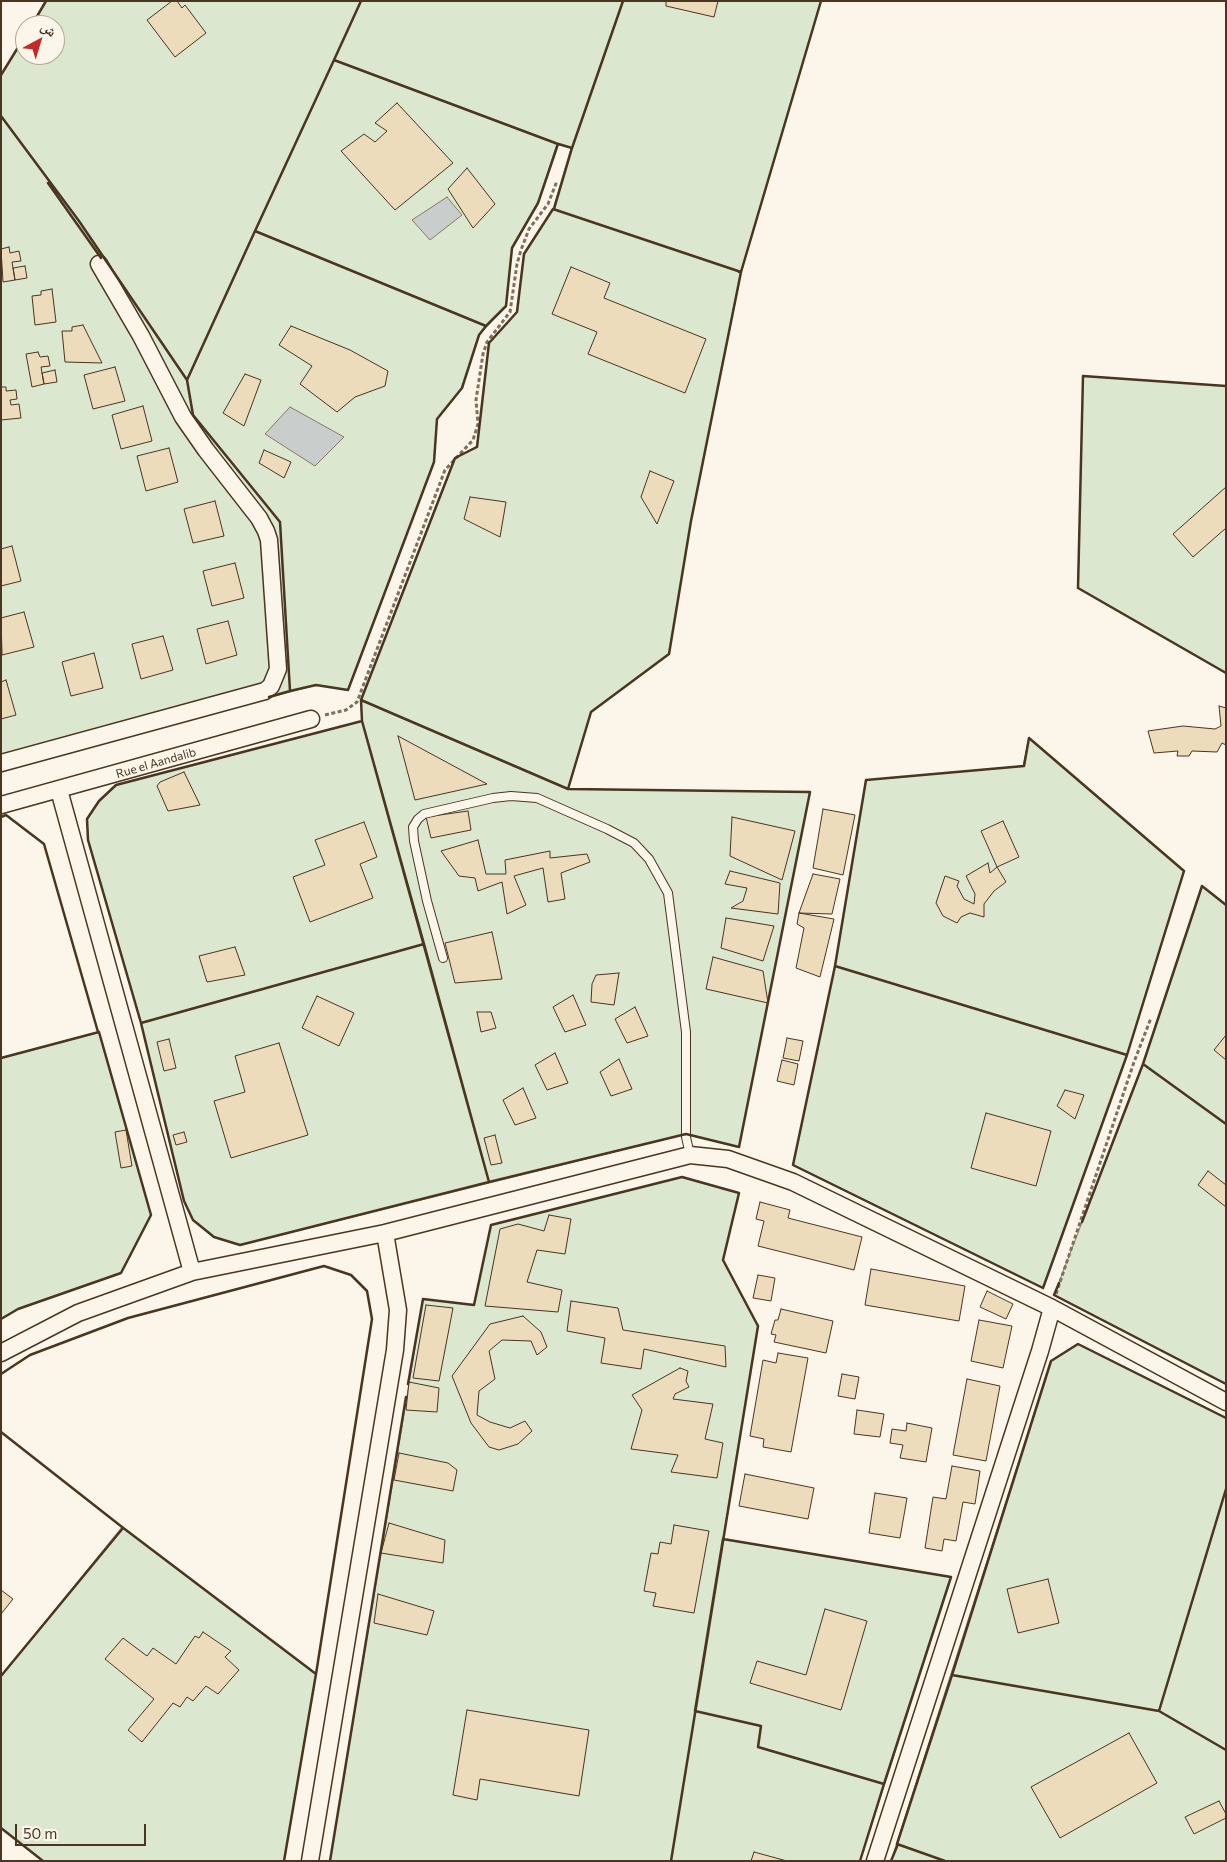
<!DOCTYPE html>
<meta charset="utf-8">
<style>
body{margin:0}
#map{position:relative;width:1227px;height:1862px;overflow:hidden;background:#fbf6e9;font-family:Commissioner,"Noto Naskh Arabic",sans-serif}
canvas{display:block}
.frame{position:absolute;inset:0;border:2px solid #4a3520;pointer-events:none}
.north{position:absolute;left:15px;top:15px;width:50px;height:50px;box-sizing:border-box;background:#fbf6e9;border:1px solid #b4a999;border-radius:50%;rotate:39deg;font-size:14px;font-weight:700;line-height:20px;text-align:center;color:#4a3520}
.north::after{content:'';display:block;margin:auto;width:18px;height:22px;background:#c62828;clip-path:polygon(50% 0,100% 100%,50% 72%,0 100%)}
.scale{position:absolute;left:15px;top:1824px;width:131px;height:22px;box-sizing:border-box;border:2px solid #4a3520;border-top:0;padding-left:6px;font-size:15px;line-height:18px;white-space:nowrap;color:#4a3520;-webkit-text-stroke:4px #fbf6e9;paint-order:stroke}
</style>
<div id="map">
<canvas width="1227" height="1862"></canvas>
<div class="frame"></div>
<div class="north">ش</div>
<div class="scale">50 m</div>
</div>
<script>
const ctx = document.querySelector('canvas').getContext('2d');
ctx.lineJoin = 'round';
function fillPath(path, color) { ctx.fillStyle = color; ctx.fill(path, 'evenodd'); }
const poly = rows => new Path2D(rows.map(r => 'M' + r).join(''));
function stroke(path, color, width, dash) { ctx.strokeStyle = color; ctx.lineWidth = width; ctx.lineCap = dash ? 'butt' : 'round'; ctx.setLineDash(dash || []); ctx.stroke(path); }
function write(font, color, halo, rows, align = 'center') {
  ctx.font = font + ' Commissioner,sans-serif'; ctx.lineWidth = 4; ctx.setLineDash([]); ctx.textBaseline = 'middle'; ctx.strokeStyle = halo; ctx.fillStyle = color; for (const [text, x, y, turn = 0] of rows) {
    ctx.save(); ctx.translate(x, y); ctx.rotate((+turn || 0) * Math.PI / 180); ctx.textAlign = isNaN(turn) ? turn : align; if (halo) ctx.strokeText(text, 0, 0); ctx.fillText(text, 0, 0); ctx.restore();
  }
}
const green = poly([
 [46,1,821,1,741,273,691,521,669,654,591,712,568,789,810,792,739,1147,686,1134,240,1245,214,1237,193,1220,184,1201,141,1023,88,840,87,819,99,801,116,785,362,721,361,700,455,458,477,446,489,343,517,312,524,254,553,209,571,148,557,144,538,203,512,248,506,306,479,335,462,388,437,419,434,462,348,690,316,685,1,770,1,75,25,36,25,55,55,55,55,25,32,25,46,1],
 [1083,376,1226,386,1226,673,1078,588,1083,376],
 [1029,738,1184,871,1127,1055,1043,1288,793,1165,835,966,866,780,1023,766,1029,738],
 [1202,886,1226,905,1226,1384,1054,1295,1143,1064,1202,886],
 [99,1032,151,1215,121,1273,18,1309,1,1319,1,1058,99,1032],
 [682,1177,739,1193,723,1260,758,1326,723,1539,951,1577,860,1861,330,1861,423,1299,474,1305,491,1225,682,1177],
 [1078,1344,1226,1418,1226,1861,891,1861,1051,1361,1078,1344],
 [122,1527,316,1674,284,1861,43,1861,1,1828,1,1676,122,1527]
]);
fillPath(green, '#dce7d0');
stroke(green, '#887966', 1);
const water = poly([
 [447,197,462,215,430,240,412,220,447,197],
 [290,407,344,437,315,466,265,434,290,407]
]);
fillPath(water, '#c9cecd');
stroke(water, '#887966', 1);
const building = poly([
 [172,1,177,1,182,8,185,5,206,33,175,57,147,20,172,1],
 [666,1,718,1,714,17,666,6,666,1],
 [397,103,453,163,395,210,341,151,364,134,375,142,387,131,375,123,397,103],
 [467,168,495,204,473,228,448,189,467,168],
 [9,247,10,253,19,251,21,261,12,262,15,280,3,282,1,249,9,247],
 [25,266,27,278,15,280,13,268,25,266],
 [571,267,610,283,604,298,706,339,685,393,588,354,597,332,552,314,571,267],
 [52,289,56,322,35,325,32,296,41,295,41,291,52,289],
 [83,325,102,363,65,362,62,331,72,331,72,327,83,325],
 [291,326,350,350,388,371,385,386,355,397,337,412,300,384,312,366,279,345,291,326],
 [38,352,40,357,48,356,50,366,41,367,44,384,32,387,26,354,38,352],
 [115,367,125,401,93,409,84,375,115,367],
 [55,370,57,382,44,384,42,373,55,370],
 [245,374,261,380,244,426,223,413,245,374],
 [1,387,6,387,6,391,16,390,17,399,10,400,11,405,19,404,21,418,1,420,1,387],
 [143,406,152,441,121,449,112,415,143,406],
 [169,448,178,482,146,491,137,456,169,448],
 [264,450,291,462,284,478,259,463,264,450],
 [650,471,674,481,657,524,641,497,650,471],
 [1226,487,1226,528,1193,557,1173,534,1226,487],
 [470,497,506,502,500,537,464,519,470,497],
 [215,501,224,536,193,543,184,509,215,501],
 [12,546,21,581,1,586,1,549,12,546],
 [235,563,244,598,212,606,203,571,235,563],
 [24,612,34,647,2,655,1,618,24,612],
 [228,621,237,655,206,664,197,629,228,621],
 [163,636,173,670,141,679,132,644,163,636],
 [94,653,103,688,71,696,62,662,94,653],
 [6,680,16,715,1,719,1,682,6,680],
 [1219,706,1226,708,1226,745,1222,743,1217,752,1192,751,1189,756,1177,756,1178,751,1154,753,1148,731,1183,726,1215,729,1221,726,1219,706],
 [398,736,487,784,415,800,398,736],
 [184,772,200,805,168,811,157,786,160,782,184,772],
 [823,809,855,815,843,875,813,868,823,809],
 [468,811,471,830,431,838,426,817,468,811],
 [732,817,795,831,782,880,730,856,732,817],
 [1003,821,1019,857,997,867,981,831,1003,821],
 [364,822,377,857,360,864,373,898,310,922,293,877,325,865,315,840,364,822],
 [478,840,486,874,506,874,505,860,550,851,550,858,587,854,590,862,561,873,565,899,548,902,543,868,514,876,526,905,507,914,502,882,478,891,475,878,459,876,441,851,478,840],
 [988,863,990,873,997,867,1006,882,994,891,984,904,984,917,970,913,961,917,957,923,943,916,936,903,945,876,959,881,957,886,964,899,974,904,975,894,966,876,988,863],
 [730,871,780,883,778,914,731,908,743,901,747,888,725,884,730,871],
 [813,874,840,879,832,914,799,913,813,874],
 [799,913,834,919,820,977,796,968,804,928,797,924,799,913],
 [726,918,774,926,763,961,721,948,726,918],
 [492,932,502,979,455,983,445,943,492,932],
 [235,947,245,975,207,982,199,956,235,947],
 [713,957,763,971,768,1003,706,989,713,957],
 [619,973,614,1005,591,1002,592,984,596,975,619,973],
 [573,995,586,1025,565,1032,553,1007,573,995],
 [317,996,354,1013,339,1046,302,1028,317,996],
 [635,1007,648,1036,627,1043,615,1019,635,1007],
 [477,1012,491,1012,496,1028,481,1032,477,1012],
 [1226,1035,1226,1060,1214,1050,1226,1035],
 [787,1038,803,1041,799,1061,783,1058,787,1038],
 [169,1039,176,1068,164,1071,157,1042,169,1039],
 [279,1043,308,1135,231,1158,214,1101,245,1092,235,1056,279,1043],
 [555,1053,568,1083,547,1090,535,1065,555,1053],
 [619,1059,632,1089,611,1096,600,1072,619,1059],
 [782,1060,798,1064,794,1085,777,1081,782,1060],
 [523,1088,536,1118,515,1125,503,1100,523,1088],
 [1065,1090,1084,1095,1075,1119,1057,1106,1065,1090],
 [986,1113,1051,1131,1036,1186,971,1168,986,1113],
 [126,1130,132,1166,121,1168,115,1132,126,1130],
 [184,1132,187,1142,176,1145,173,1135,184,1132],
 [495,1135,502,1163,491,1165,484,1138,495,1135],
 [1208,1171,1226,1185,1226,1207,1198,1185,1208,1171],
 [760,1202,790,1210,788,1218,862,1237,854,1270,758,1246,764,1221,756,1219,760,1202],
 [549,1215,571,1219,565,1254,537,1250,527,1282,562,1290,558,1312,485,1306,500,1229,518,1224,544,1231,549,1215],
 [871,1269,965,1286,959,1321,865,1305,871,1269],
 [758,1275,775,1278,771,1301,753,1298,758,1275],
 [987,1291,1013,1304,1006,1319,980,1307,987,1291],
 [571,1301,618,1308,623,1330,725,1346,726,1367,644,1349,641,1369,601,1363,605,1338,567,1331,571,1301],
 [426,1305,453,1308,439,1381,413,1378,426,1305],
 [781,1309,833,1321,826,1353,774,1342,776,1335,771,1334,775,1320,778,1320,781,1309],
 [523,1316,541,1332,547,1347,537,1355,531,1341,502,1340,489,1351,495,1379,479,1391,477,1415,490,1422,510,1428,525,1421,532,1431,518,1444,499,1450,489,1447,471,1423,452,1376,490,1324,523,1316],
 [979,1320,1012,1326,1003,1368,971,1361,979,1320],
 [778,1353,808,1358,791,1452,763,1447,764,1439,750,1436,763,1360,776,1363,778,1353],
 [680,1368,688,1371,686,1381,689,1387,675,1394,673,1399,713,1404,705,1439,723,1443,717,1478,671,1472,678,1455,631,1449,642,1410,632,1395,680,1368],
 [842,1374,859,1377,855,1399,838,1396,842,1374],
 [967,1379,1000,1386,986,1461,953,1455,967,1379],
 [409,1382,439,1388,437,1412,406,1410,409,1382],
 [857,1410,884,1414,880,1437,854,1434,857,1410],
 [907,1423,932,1428,926,1462,900,1458,903,1445,890,1443,892,1429,906,1431,907,1423],
 [399,1453,448,1463,457,1470,453,1491,394,1480,399,1453],
 [952,1466,980,1471,975,1504,963,1502,956,1541,944,1539,942,1551,925,1548,933,1497,946,1499,952,1466],
 [745,1474,814,1488,808,1519,739,1506,745,1474],
 [875,1493,907,1498,900,1538,869,1533,875,1493],
 [389,1523,445,1540,443,1563,381,1553,389,1523],
 [674,1525,709,1531,694,1613,653,1606,656,1593,644,1591,651,1553,658,1554,660,1542,671,1544,674,1525],
 [1048,1579,1059,1623,1018,1633,1007,1589,1048,1579],
 [1,1590,13,1599,1,1614,1,1590],
 [378,1594,434,1611,427,1635,374,1623,378,1594],
 [825,1609,867,1621,841,1710,750,1683,757,1661,806,1675,825,1609],
 [203,1632,231,1651,225,1657,239,1670,218,1694,206,1686,193,1701,187,1697,180,1707,173,1703,142,1742,128,1730,154,1699,105,1659,123,1638,147,1656,153,1648,176,1664,195,1636,199,1638,203,1632],
 [467,1710,589,1730,579,1796,480,1779,477,1800,453,1795,467,1710],
 [1129,1733,1157,1783,1060,1838,1031,1787,1129,1733],
 [1219,1801,1226,1814,1226,1818,1194,1834,1185,1817,1219,1801],
 [754,1852,787,1861,751,1861,754,1852]
]);
fillPath(building, '#ecdcbc');
stroke(building, '#4a3520', 1);
const lane = poly([
 [443,958,427,901,414,841,413,827,418,819,424,814,493,798,511,796,537,798,607,829,634,843,649,859,668,893,686,1032,686,1137,690,1155]
]);
const street = poly([
 [1,763,265,691,271,686,278,669,269,540,266,531,259,518,206,450,183,417,141,336,99,264],
 [59,790,192,1272],
 [1,805,311,719],
 [1,1353,78,1313,192,1272,385,1233,690,1155,728,1159,793,1182,1052,1308,1226,1402],
 [310,1861,395,1350,398,1310,385,1233],
 [875,1861,1040,1351,1052,1308]
]);
stroke(lane, '#4a3520', 10);
stroke(street, '#4a3520', 19);
stroke(poly([
 [325,715,346,710,357,702,445,470,473,440,478,424,476,400,483,354,487,342,510,312,517,264,521,250,529,229,548,204,557,181],
 [1056,1294,1134,1062,1151,1018]
]), '#7f6f5c', 3, [4, 2.5]);
stroke(lane, '#fbf6e9', 8);
stroke(street, '#fbf6e9', 16);
stroke(poly([
 [32,25,46,1],
 [334,60,558,144,538,203,512,248,506,306,486,326,255,231,334,60],
 [334,60,361,1],
 [1,75,25,36],
 [1,116,79,221,187,380],
 [555,143,572,148],
 [48,183,101,258],
 [553,209,741,272,691,521,669,654,591,712,568,789,361,700,455,458,477,447,489,343,517,312,524,254,553,209],
 [554,209,572,148,623,1],
 [255,231,486,326,479,335,462,388,437,419,434,462,348,690,316,685,290,691,280,522,193,415,187,380,255,231],
 [739,272,741,272,821,1],
 [1226,386,1083,376,1078,588,1226,673],
 [269,697,290,691],
 [361,700,568,789,810,792,739,1147,686,1134,489,1182,362,721,361,700],
 [362,721,424,944,141,1023,88,840,87,819,99,801,116,785,362,721],
 [1029,738,1184,871,1127,1055,835,966,866,780,1024,766,1029,738],
 [1,817,6,815,44,844,98,1032],
 [424,944,489,1182,240,1245,214,1237,193,1220,184,1201,141,1023,424,944],
 [835,966,1127,1055,1043,1288,793,1165,835,966],
 [1,1058,99,1032,151,1215,121,1273,18,1309,1,1319],
 [1144,1065,1143,1064,1202,886,1226,905],
 [1082,1222,1143,1064,1226,1124],
 [1059,1283,1054,1295,1226,1384],
 [1,1374,30,1355,128,1318,324,1266,351,1275,367,1291,372,1319,316,1674,122,1527,1,1432],
 [408,1384,423,1299,474,1305,491,1225,682,1177,739,1193,723,1260,758,1326,671,1861],
 [1226,1418,1078,1344,1051,1361,952,1675,1159,1711,1226,1489],
 [723,1539,951,1577,884,1784,758,1747,761,1726,695,1711,723,1539],
 [1,1676,123,1528],
 [1159,1711,1226,1750],
 [1,1828,43,1861],
 [284,1861,316,1674],
 [330,1861,406,1397],
 [860,1861,884,1784],
 [891,1861,898,1844],
 [945,1861,897,1844,952,1675]
]), '#4a3520', 2.5);
write('12px', '#4a3520', '#fbf6e9', [
 ["Rue el Aandalib",156,763,-16]
]);
</script>
